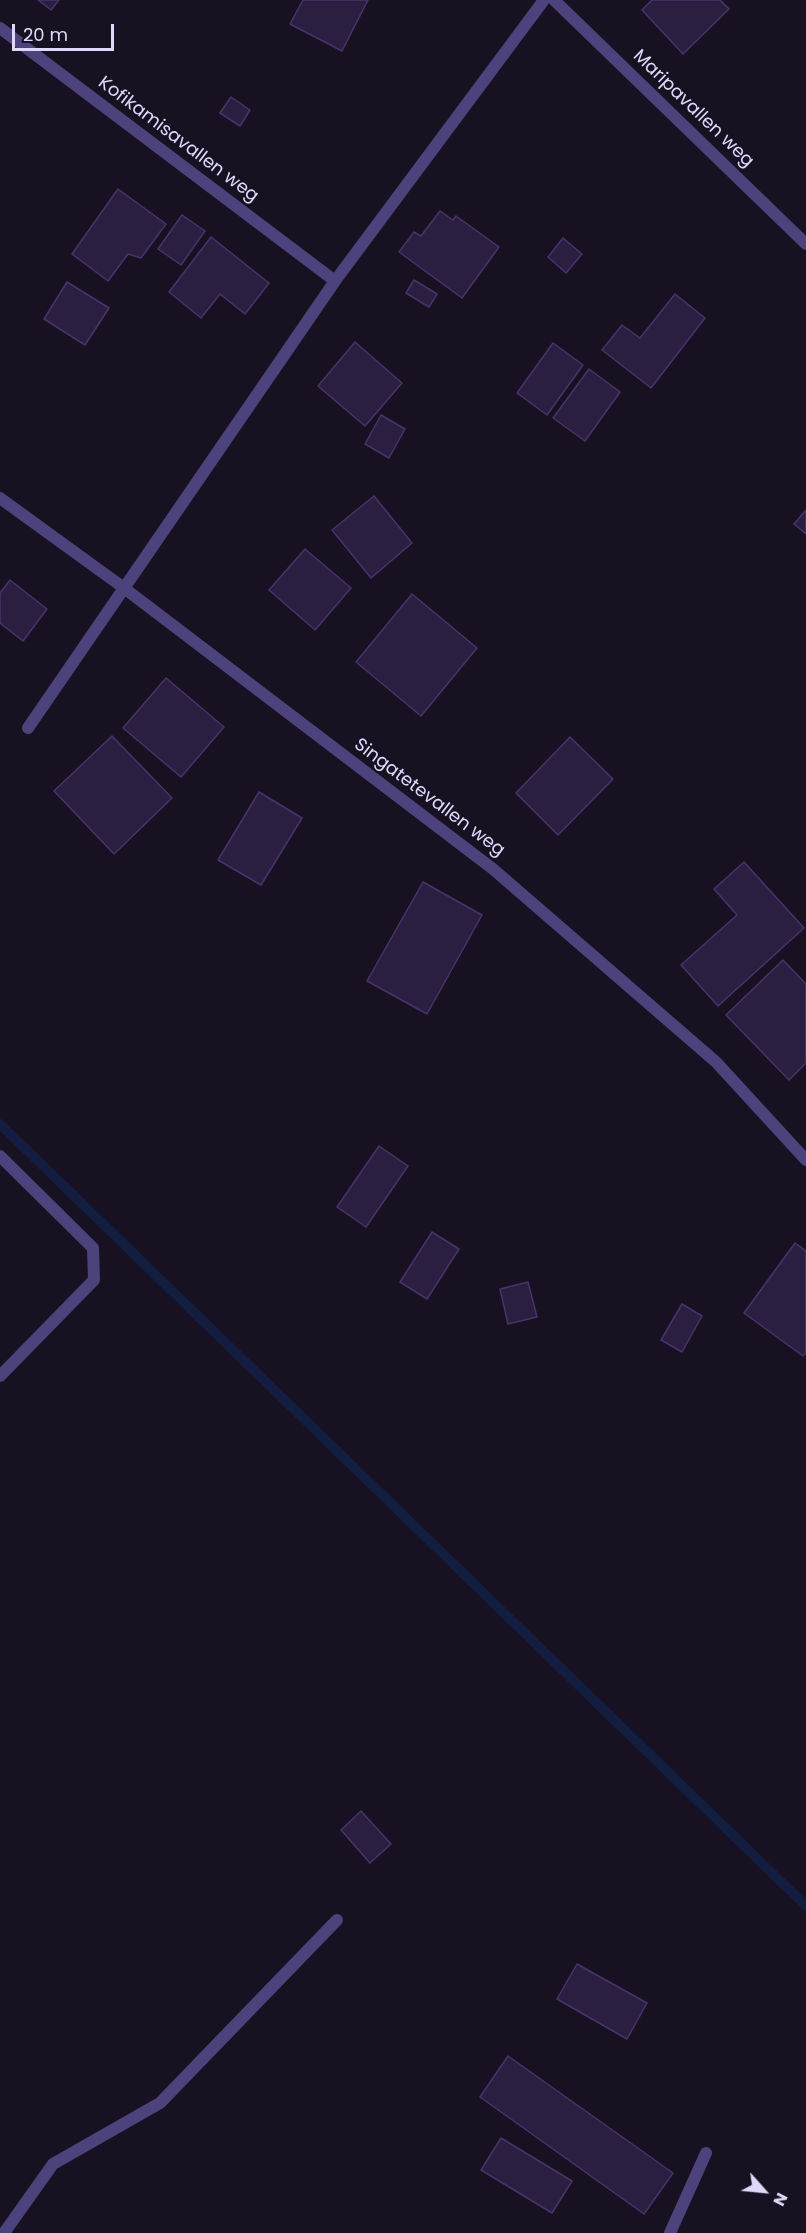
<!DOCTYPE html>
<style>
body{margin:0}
#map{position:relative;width:806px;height:2233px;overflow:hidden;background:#171122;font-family:Poppins,sans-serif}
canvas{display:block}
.north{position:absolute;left:734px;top:2161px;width:60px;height:60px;-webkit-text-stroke:4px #171122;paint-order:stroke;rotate:117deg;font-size:16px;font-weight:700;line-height:24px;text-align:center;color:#e0d8fa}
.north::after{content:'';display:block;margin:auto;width:21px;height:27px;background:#e0d8fa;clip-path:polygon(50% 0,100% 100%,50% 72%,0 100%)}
.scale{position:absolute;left:12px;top:24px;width:102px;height:27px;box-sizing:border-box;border:3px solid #e0d8fa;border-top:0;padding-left:8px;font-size:18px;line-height:21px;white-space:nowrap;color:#e0d8fa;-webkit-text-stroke:4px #171122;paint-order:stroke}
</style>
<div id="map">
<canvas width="806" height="2233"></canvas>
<div class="north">N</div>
<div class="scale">20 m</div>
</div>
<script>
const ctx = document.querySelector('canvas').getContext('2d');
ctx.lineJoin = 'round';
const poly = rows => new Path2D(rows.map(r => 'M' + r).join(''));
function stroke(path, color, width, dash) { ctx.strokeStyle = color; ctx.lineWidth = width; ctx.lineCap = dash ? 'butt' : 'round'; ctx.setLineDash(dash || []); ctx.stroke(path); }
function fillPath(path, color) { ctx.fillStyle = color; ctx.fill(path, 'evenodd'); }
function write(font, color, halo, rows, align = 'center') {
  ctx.font = font + ' Poppins,sans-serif'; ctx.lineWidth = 4.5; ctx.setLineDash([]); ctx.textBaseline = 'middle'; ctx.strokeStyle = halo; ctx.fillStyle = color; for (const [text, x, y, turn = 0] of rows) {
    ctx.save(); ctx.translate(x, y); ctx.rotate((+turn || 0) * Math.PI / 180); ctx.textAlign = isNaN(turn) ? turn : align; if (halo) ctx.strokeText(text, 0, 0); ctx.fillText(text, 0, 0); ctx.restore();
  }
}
stroke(poly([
 [0,1124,806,1906]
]), '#121d40', 10);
const building = poly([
 [38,0,59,0,51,10,38,0],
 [303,0,368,0,342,51,290,24,303,0],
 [652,0,720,0,729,9,683,54,642,10,652,0],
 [231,97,250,110,240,126,220,113,231,97],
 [118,189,166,224,141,258,128,254,108,281,72,254,118,189],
 [440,211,453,220,456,216,499,247,462,298,399,252,414,232,421,236,440,211],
 [182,215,205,231,181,265,158,249,182,215],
 [211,237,269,283,245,314,220,294,201,318,169,292,211,237],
 [563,238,582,254,566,273,548,257,563,238],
 [414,280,437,294,429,307,406,293,414,280],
 [67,282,109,308,85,345,44,319,67,282],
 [675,294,705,318,651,388,602,350,622,325,640,338,675,294],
 [355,342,402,383,365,426,318,386,355,342],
 [553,343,583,365,547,415,517,393,553,343],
 [589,369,620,392,585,441,553,418,589,369],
 [381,415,405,429,389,458,365,444,381,415],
 [374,496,412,543,371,578,332,530,374,496],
 [806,510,806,534,794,524,806,510],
 [305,549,351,588,315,630,269,590,305,549],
 [10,580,47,609,23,641,0,623,0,593,10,580],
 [412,594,477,648,421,716,356,662,412,594],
 [166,678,224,727,181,777,123,728,166,678],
 [112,736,172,798,114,854,54,791,112,736],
 [570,737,613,779,558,835,516,793,570,737],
 [259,792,302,818,261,885,218,860,259,792],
 [744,862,804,928,718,1006,681,965,737,915,714,889,744,862],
 [423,882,482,915,427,1014,367,981,423,882],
 [783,960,806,984,806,1063,789,1080,726,1015,783,960],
 [379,1146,408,1166,366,1227,337,1207,379,1146],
 [432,1232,459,1249,427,1299,400,1282,432,1232],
 [795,1243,806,1251,806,1353,803,1356,744,1313,795,1243],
 [528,1282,537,1317,508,1324,500,1289,528,1282],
 [682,1304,702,1316,682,1352,661,1340,682,1304],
 [361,1811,391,1844,370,1863,341,1830,361,1811],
 [577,1964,647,2003,627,2039,557,1999,577,1964],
 [508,2056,673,2173,644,2214,480,2097,508,2056],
 [501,2138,572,2181,552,2213,481,2170,501,2138]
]);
fillPath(building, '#2b1f41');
stroke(building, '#47346a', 1.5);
stroke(poly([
 [554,0,806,244],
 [0,28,335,281],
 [0,498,124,588,493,869,716,1062,806,1160],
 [28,728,335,281,544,0],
 [0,1156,93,1248,94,1280,0,1376],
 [4,2233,53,2164,160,2103,337,1920],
 [670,2233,706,2153]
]), '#4c427c', 12);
write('18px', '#e0d8fa', '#171122', [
 ["Maripavallen weg",693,109,44],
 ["Kofikamisavallen weg",178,140,37],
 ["Singatetevallen weg",429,798,37]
]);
</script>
